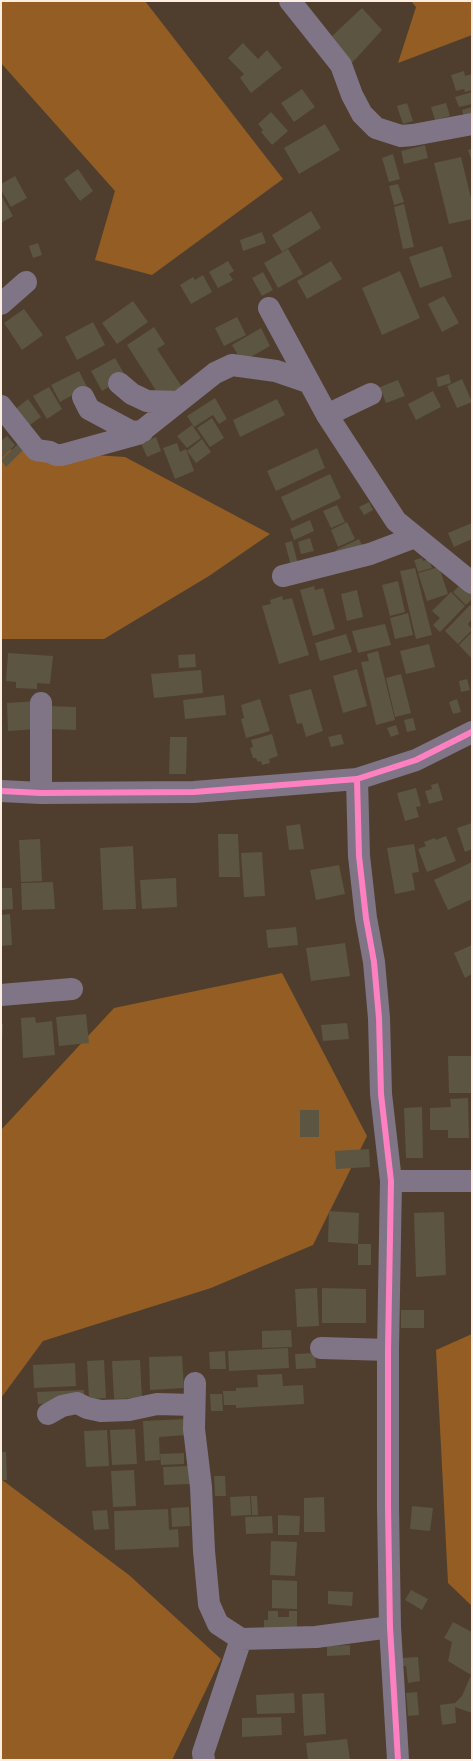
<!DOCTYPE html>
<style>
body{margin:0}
#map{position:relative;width:473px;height:1761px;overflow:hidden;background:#4f3e2e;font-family:"Alegreya Sans",sans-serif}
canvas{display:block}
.frame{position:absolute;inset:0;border:2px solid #feeee1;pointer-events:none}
</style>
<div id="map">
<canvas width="473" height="1761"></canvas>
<div class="frame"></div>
</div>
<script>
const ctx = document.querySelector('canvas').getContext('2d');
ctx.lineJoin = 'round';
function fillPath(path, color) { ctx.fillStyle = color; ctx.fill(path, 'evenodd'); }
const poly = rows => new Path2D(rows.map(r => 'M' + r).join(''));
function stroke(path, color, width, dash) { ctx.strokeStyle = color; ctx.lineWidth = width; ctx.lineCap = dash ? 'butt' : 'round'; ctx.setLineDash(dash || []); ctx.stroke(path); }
fillPath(poly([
 [1,1,145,1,283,179,152,275,95,260,115,191,1,63],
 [411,1,472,1,472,35,398,63,416,7],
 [1,449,125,457,270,534,209,576,104,639,1,639],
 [282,973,367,1136,313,1245,211,1288,43,1341,1,1398,1,1130,114,1008],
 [472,1334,472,1606,448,1583,436,1350],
 [1,1479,129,1575,221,1659,172,1760,1,1760]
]), '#935d24');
fillPath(poly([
 [362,8,382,30,352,63,331,37],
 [243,43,258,59,267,50,282,68,251,93,240,78,244,74,228,58],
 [464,71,465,76,472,74,472,90,465,92,464,89,456,91,451,75],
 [302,89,315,107,294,122,281,103],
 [472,92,472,104,459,107,455,97],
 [407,103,413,121,403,124,397,106],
 [446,103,450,116,435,120,431,107],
 [472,107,472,121,465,123,462,110],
 [271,112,288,131,272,145,261,132,263,130,258,124],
 [325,124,340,150,299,174,284,148],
 [425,145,428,158,404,164,401,151],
 [472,149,472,162,468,150],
 [393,154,400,179,389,182,382,158],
 [461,157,472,202,472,219,449,224,434,163],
 [78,169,93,191,80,201,64,179],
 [15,176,27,198,11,207,1,190,1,184],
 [398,184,404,202,394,205,389,186],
 [1,195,13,216,1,223],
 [404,204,414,247,403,249,394,207],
 [311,211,321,228,282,252,272,235],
 [262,232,266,243,243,251,240,240],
 [38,243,42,255,33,258,29,246],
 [442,246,452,277,420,288,409,257],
 [288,249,303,274,278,288,264,263],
 [228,261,234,271,229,274,233,280,218,288,209,272],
 [331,261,342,279,307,299,297,281],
 [400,271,420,318,382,335,362,288],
 [263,272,273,290,262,296,252,278],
 [203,275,212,292,191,304,180,285,193,277,195,280],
 [444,296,459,323,442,332,428,304],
 [133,301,148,322,117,344,102,323],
 [24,309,43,335,22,350,4,323],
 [237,317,246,335,224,346,215,328],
 [93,322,105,345,77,360,65,337],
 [154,327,165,344,157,349,182,387,162,400,127,345],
 [261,328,270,346,242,362,232,345],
 [115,358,126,377,102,391,91,371],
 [79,371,87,387,60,402,51,385],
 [449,374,451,383,438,387,436,378],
 [462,379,472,402,457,408,447,386],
 [398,380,405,396,386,403,380,387],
 [49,387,62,409,47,419,33,396],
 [433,391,441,407,416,420,408,404],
 [215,398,227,419,219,424,213,415,194,427,187,416],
 [28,399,41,417,27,427,14,410],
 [277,399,285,415,240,437,233,420],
 [212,418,224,438,210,447,197,428],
 [192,425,201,438,187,448,177,436],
 [7,436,15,445,1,459,1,441],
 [156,437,161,451,147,457,141,443],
 [202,439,211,452,196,463,187,451],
 [177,443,180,452,186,449,194,471,175,479,163,448],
 [18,444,23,450,6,467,1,460],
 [317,448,325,468,276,491,267,471],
 [330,474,341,498,292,521,281,497],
 [369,502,373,510,364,515,359,507],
 [337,505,345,522,331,528,323,511],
 [310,520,314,531,294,540,290,529],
 [347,522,355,539,338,547,331,530],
 [472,523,472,539,454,547,448,533],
 [310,538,314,551,301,554,298,542],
 [359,539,364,549,341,560,336,550],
 [292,541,299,568,292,570,285,543],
 [422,558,423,561,429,559,432,568,418,572,414,560],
 [439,567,448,594,427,601,418,573],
 [415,568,432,635,416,639,400,571],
 [398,581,405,612,390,616,382,585],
 [462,583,472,593,472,599,466,605,453,592],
 [314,586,315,590,323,588,335,629,313,636,300,590],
 [357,590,363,617,347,621,341,594],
 [451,592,465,606,440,632,433,625,440,618,432,611],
 [282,596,283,600,292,598,309,655,279,664,262,606,271,604,270,600],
 [470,605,472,607,472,619,468,624,472,630,458,644,445,631],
 [408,613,413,635,395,639,390,618],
 [385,624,391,645,358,653,352,631],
 [472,632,472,659,459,645],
 [346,634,352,652,320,661,315,643],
 [429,644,435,667,406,674,400,651],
 [378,651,395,720,376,725,361,662,369,661,367,654],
 [8,653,53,656,50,684,37,683,37,689,16,688,16,682,6,681],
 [195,654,196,667,179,668,178,655],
 [357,669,367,706,343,713,333,676],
 [201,670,203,693,154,698,151,674],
 [401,674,411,713,395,717,386,678],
 [467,679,470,690,461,692,459,681],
 [311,689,323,731,306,737,302,723,297,724,289,695],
 [224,695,226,715,185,719,183,700],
 [260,699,270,731,246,738,241,719,244,718,241,705],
 [457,699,461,712,453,714,449,702],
 [37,701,38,729,8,731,7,703],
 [49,706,76,707,76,730,48,729],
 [413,718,416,730,407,732,404,720],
 [396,725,399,734,391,737,387,728],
 [272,734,278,756,269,759,270,763,262,765,261,761,258,762,256,758,253,758,250,748,253,747,251,740],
 [341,734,344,744,331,747,328,737],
 [170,737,187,737,186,774,169,774],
 [438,783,443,800,429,804,425,791,432,789,431,785],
 [416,788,421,806,416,807,419,817,405,821,397,793],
 [472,823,472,849,465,852,457,828],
 [300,824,304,849,289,850,286,826],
 [218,834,238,834,240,877,219,877],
 [446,836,456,861,427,872,418,849,426,846,424,842,435,838,436,840],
 [40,839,42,881,21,882,19,840],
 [414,844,419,872,412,873,415,890,395,894,387,848],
 [133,846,136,909,103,910,100,848],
 [262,852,265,896,244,897,241,853],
 [472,862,472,899,448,910,434,880],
 [339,865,345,894,316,900,310,870],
 [176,878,177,907,142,909,140,880],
 [53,882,55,909,22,910,21,883],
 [1,888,12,888,13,909,1,910],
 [10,914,12,945,1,946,1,915],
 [296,927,298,945,268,948,266,930],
 [345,943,350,976,311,981,306,948],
 [472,945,472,974,465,978,454,953],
 [86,1014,89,1043,59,1046,56,1017],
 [35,1017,36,1023,52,1021,55,1055,23,1058,21,1018],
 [347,1023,349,1039,323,1041,321,1025],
 [1,1024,3,1024,2,1043,1,1043],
 [448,1056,472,1056,472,1093,449,1093],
 [468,1098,469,1138,448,1138,448,1130,430,1130,430,1108,451,1107,450,1099],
 [422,1107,423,1158,406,1158,404,1108],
 [300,1110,319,1110,319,1137,300,1137],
 [369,1149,370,1167,336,1169,335,1151],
 [329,1211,359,1213,358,1244,328,1242],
 [444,1212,446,1275,416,1277,414,1213],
 [358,1244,371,1244,371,1265,358,1265],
 [317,1288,319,1326,297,1327,295,1289],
 [322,1288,366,1289,366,1323,322,1323],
 [401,1310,424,1310,424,1328,401,1328],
 [291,1330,292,1347,262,1348,262,1331],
 [288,1348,289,1368,229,1371,228,1351],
 [225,1351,226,1369,210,1369,209,1352],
 [315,1353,316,1368,296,1369,295,1354],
 [182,1356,184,1388,150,1390,149,1357],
 [104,1360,106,1398,89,1399,87,1361],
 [140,1360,142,1398,114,1399,112,1361],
 [75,1363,76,1386,34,1388,33,1365],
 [282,1374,283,1386,303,1385,304,1404,236,1408,236,1405,224,1405,223,1391,236,1391,236,1388,258,1387,257,1375],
 [84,1390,84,1402,38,1404,37,1392],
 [210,1394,222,1394,223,1411,211,1411],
 [186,1419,187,1435,159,1437,160,1460,145,1461,143,1421],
 [135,1429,137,1464,112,1465,110,1430],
 [107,1430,109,1466,86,1467,84,1431],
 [1,1452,6,1452,7,1480,1,1480],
 [184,1453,184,1464,161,1465,160,1454],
 [189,1466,190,1484,164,1485,163,1467],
 [134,1470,136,1506,113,1507,111,1471],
 [214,1476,225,1476,226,1496,215,1496],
 [250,1496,251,1515,231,1516,230,1497],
 [251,1496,257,1496,258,1515,252,1515],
 [324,1497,325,1532,304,1532,304,1498],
 [412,1506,433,1508,430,1531,410,1529],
 [189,1507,190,1526,172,1527,171,1508],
 [168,1509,169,1530,178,1529,179,1547,115,1550,114,1511],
 [107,1510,109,1529,94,1530,92,1511],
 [278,1515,300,1516,299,1535,278,1535],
 [272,1516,273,1533,246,1534,245,1517],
 [271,1541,297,1542,295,1576,270,1575],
 [272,1580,297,1581,297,1609,272,1608],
 [411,1590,428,1599,422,1610,405,1600],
 [328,1591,353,1592,352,1606,328,1604],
 [268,1611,278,1611,278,1617,289,1617,289,1611,297,1611,297,1628,264,1628,264,1620,268,1620],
 [453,1622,472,1632,472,1652,466,1649,472,1652,472,1713,455,1707,456,1723,442,1725,440,1705,455,1703,462,1696,471,1675,448,1661,452,1642,444,1638],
 [350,1645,350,1655,327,1656,327,1646],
 [418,1657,420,1681,408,1683,406,1666,403,1666,402,1658],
 [417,1692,419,1715,408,1716,406,1693],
 [294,1693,295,1713,257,1714,256,1695],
 [324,1693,326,1734,304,1736,302,1694],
 [281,1717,282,1735,242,1737,242,1718],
 [347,1739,350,1760,308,1760,306,1743]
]), '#5b5541');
stroke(poly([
 [290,1,341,65,352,95,362,114,376,128,401,136,413,135,472,124],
 [1,304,26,282],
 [269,308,327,415,396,521,472,583],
 [119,383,132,394,147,401,178,402],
 [83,397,89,409,132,432,143,431],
 [1,406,36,450,50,452,56,455,62,455,138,434,215,373,232,365,276,371,308,382],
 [327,415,371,394],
 [283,576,370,554,415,537],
 [357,779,359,856,366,918,374,962,379,1018,381,1094,391,1181,388,1350,388,1507,390,1627,398,1760],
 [1,791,41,793,194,792,357,779,416,760,472,732],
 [41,793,41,703],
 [1,995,72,989],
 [391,1181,472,1181],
 [321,1348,388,1350],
 [195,1383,194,1429,201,1487,204,1551,209,1604,218,1624,241,1639,316,1637,390,1627],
 [48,1414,62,1406,77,1403,87,1408,101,1411,129,1410,157,1404,194,1405],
 [204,1760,203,1753,241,1639]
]), '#807586', 22);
stroke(poly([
 [357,779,359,856,366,918,374,962,379,1018,381,1094,391,1181,388,1350,388,1507,390,1627,398,1760],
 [1,791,41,793,194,792,357,779,416,760,472,732]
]), '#ff80c0', 6);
</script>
